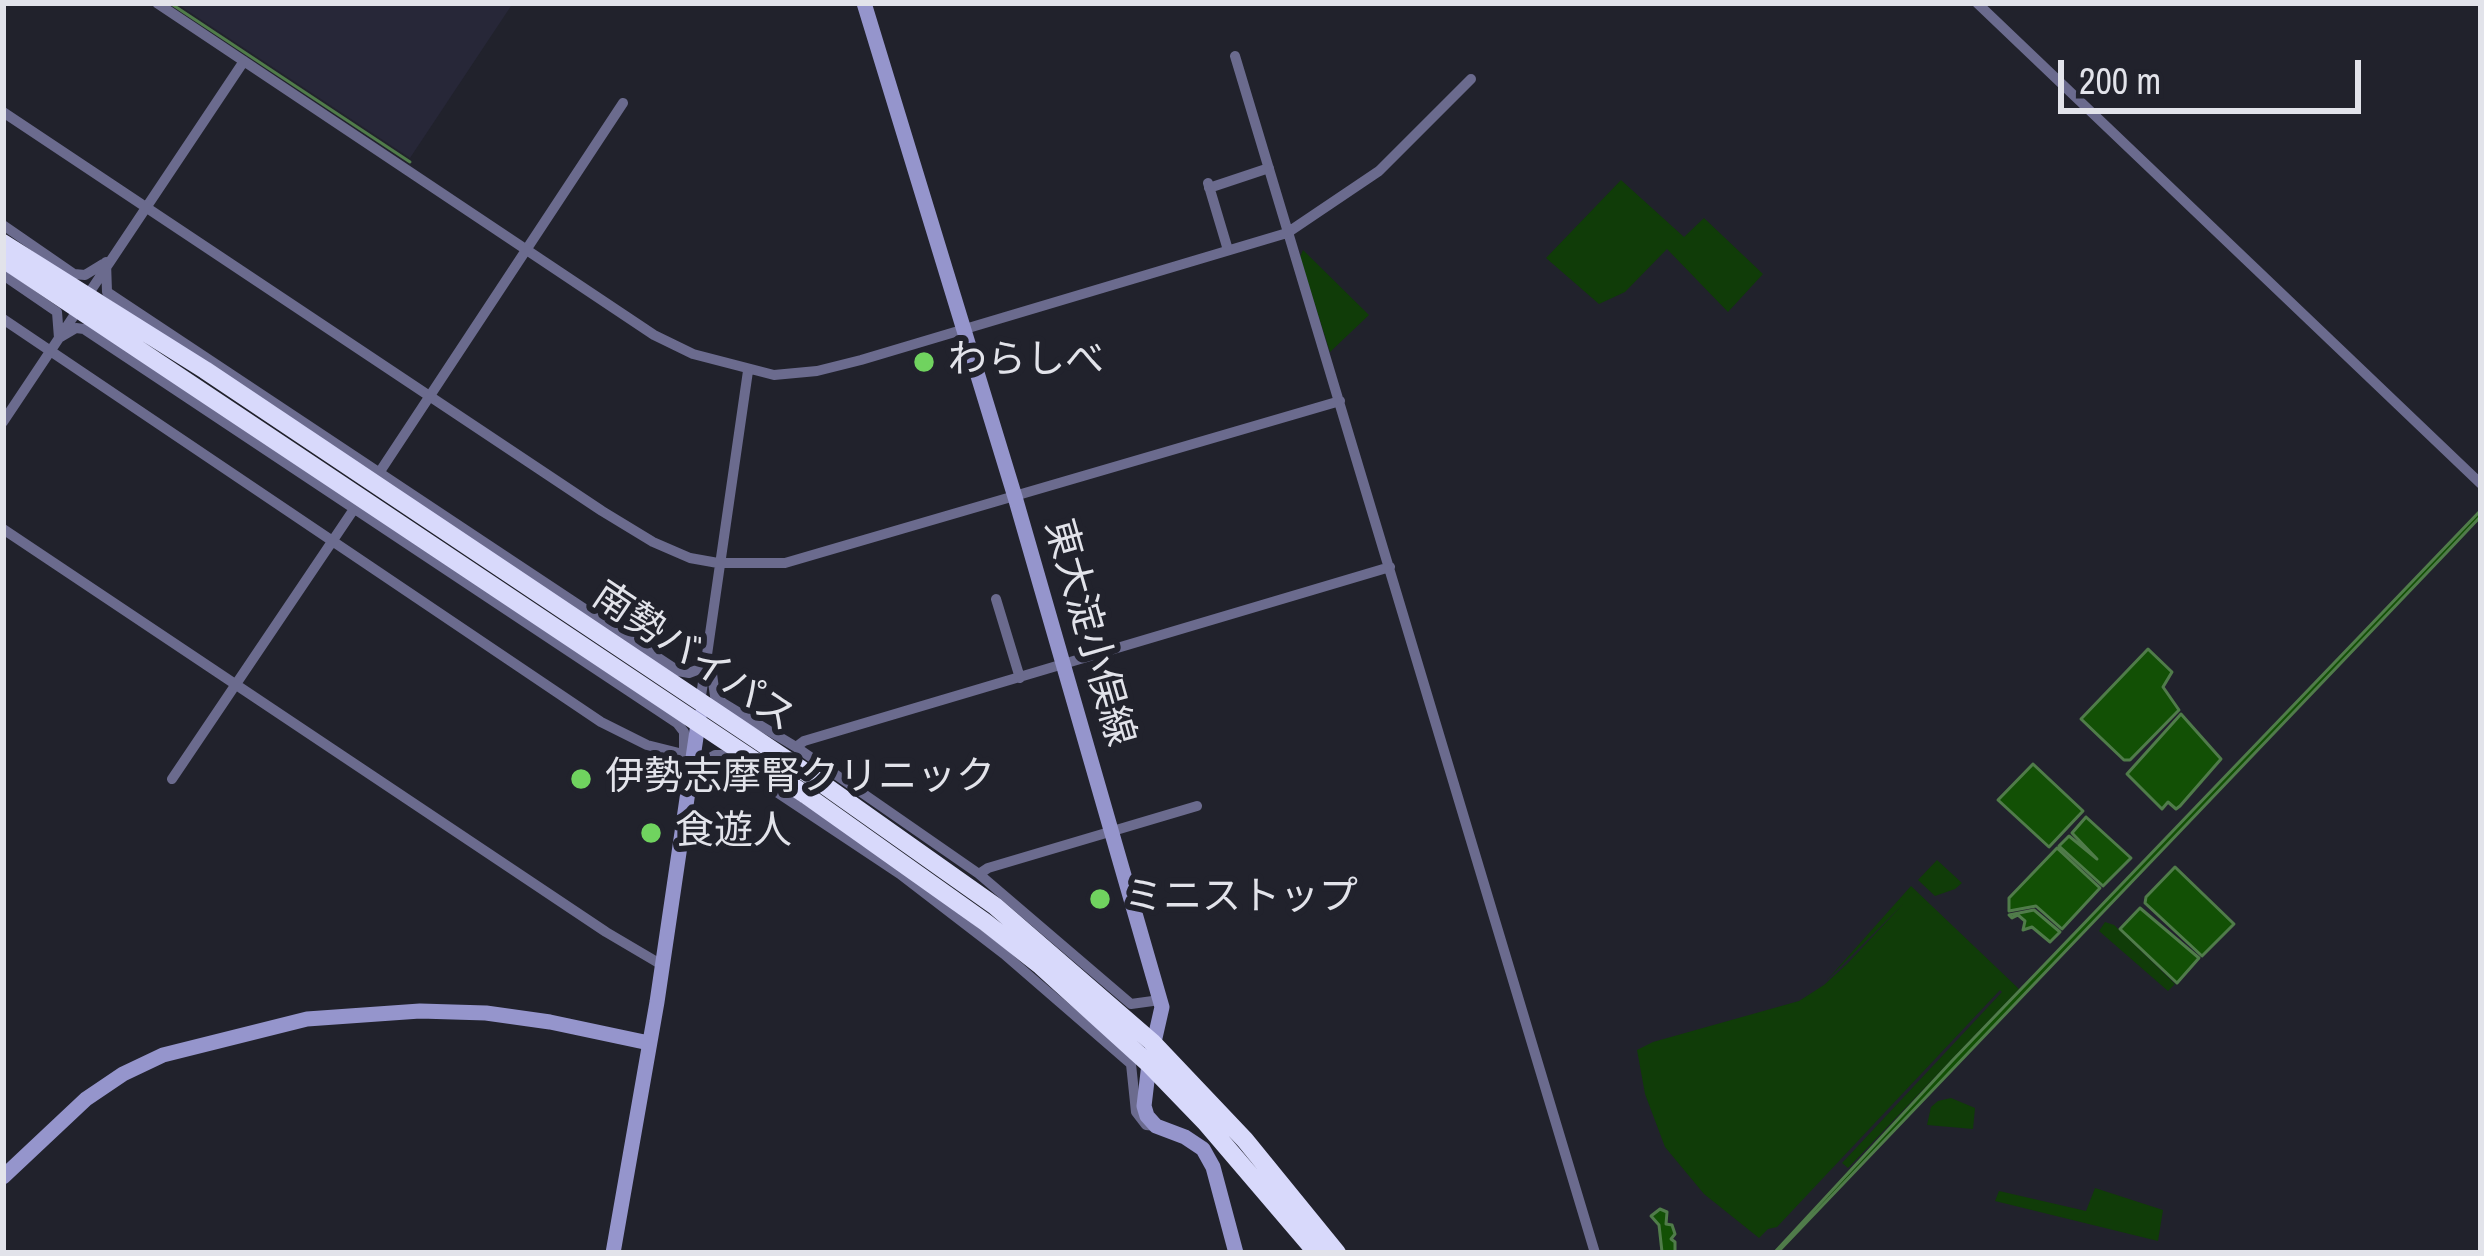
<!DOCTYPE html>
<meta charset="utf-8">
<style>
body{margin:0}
#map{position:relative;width:2484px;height:1256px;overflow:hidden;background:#21222c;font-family:"Archivo Narrow",sans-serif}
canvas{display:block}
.frame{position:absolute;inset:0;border:6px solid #e2e3ea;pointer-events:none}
.scale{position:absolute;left:2058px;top:60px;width:303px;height:54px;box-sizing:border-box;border:6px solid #e2e3ea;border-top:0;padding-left:15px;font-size:36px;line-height:42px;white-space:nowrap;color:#e2e3ea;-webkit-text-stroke:9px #21222c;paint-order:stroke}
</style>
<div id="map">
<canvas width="2484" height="1256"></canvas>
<div class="frame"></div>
<div class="scale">200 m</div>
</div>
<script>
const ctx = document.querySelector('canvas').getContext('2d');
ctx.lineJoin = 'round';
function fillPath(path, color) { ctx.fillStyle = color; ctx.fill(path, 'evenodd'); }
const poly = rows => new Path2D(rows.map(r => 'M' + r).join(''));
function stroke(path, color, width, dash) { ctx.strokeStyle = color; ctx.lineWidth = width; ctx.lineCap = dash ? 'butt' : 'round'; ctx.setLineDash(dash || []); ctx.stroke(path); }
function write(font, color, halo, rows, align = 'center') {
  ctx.font = font + ' "Archivo Narrow","Noto Sans JP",sans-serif'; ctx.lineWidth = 12; ctx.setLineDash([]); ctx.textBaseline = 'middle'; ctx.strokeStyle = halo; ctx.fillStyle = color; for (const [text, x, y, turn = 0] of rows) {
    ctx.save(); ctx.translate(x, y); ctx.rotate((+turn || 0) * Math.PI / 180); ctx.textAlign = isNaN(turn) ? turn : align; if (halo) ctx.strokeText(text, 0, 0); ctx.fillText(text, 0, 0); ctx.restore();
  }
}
fillPath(poly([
 [176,3,513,3,410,158]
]), '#272738');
fillPath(poly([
 [1621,180,1684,237,1704,218,1763,274,1728,312,1667,249,1625,292,1599,304,1546,258],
 [1303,250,1369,315,1330,352,1300,257],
 [1937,860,1962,883,1955,889,1935,896,1918,880],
 [1911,886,2019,989,1848,1168,1842,1163,2002,992,2000,990,1777,1227,1768,1229,1759,1238,1704,1194,1665,1147,1645,1094,1637,1050,1653,1042,1799,1001,1824,985,1847,964,1903,904,1827,980],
 [2105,922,2114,925,2175,984,2168,991,2099,931],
 [1951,1098,1975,1108,1973,1129,1927,1125,1931,1107,1938,1101],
 [2095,1188,2163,1210,2158,1241,1995,1201,1999,1191,2086,1211]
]), '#103c08');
const water = poly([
 [2481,510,2481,516,2446,553,1777,1253,1774,1253,1952,1061,2481,510],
 [2148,649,2172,672,2163,687,2179,710,2130,760,2124,760,2081,719,2148,649],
 [2181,714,2221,759,2180,806,2176,809,2168,802,2162,809,2127,774,2181,714],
 [2033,764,2083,811,2049,847,1998,800,2033,764],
 [2086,817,2131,858,2103,886,2059,846,2069,836,2097,859,2072,833,2086,817],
 [2057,848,2100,888,2062,929,2036,906,2009,911,2009,898,2057,848],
 [2175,867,2234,924,2202,956,2145,903,2146,897,2175,867],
 [2140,908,2199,958,2177,983,2120,929,2140,908],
 [2034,910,2060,932,2050,942,2032,927,2023,930,2025,921,2018,915,2012,918,2009,915,2034,910],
 [1660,1209,1667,1212,1666,1224,1672,1225,1675,1234,1671,1239,1675,1242,1675,1253,1662,1252,1659,1225,1651,1216,1660,1209]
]);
fillPath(water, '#125005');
stroke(water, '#507c4a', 3);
stroke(poly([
 [170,3,410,162]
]), '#507c4a', 3);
stroke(poly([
 [157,3,654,335,693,354,774,375,817,371,861,360,1287,233,1379,171,1471,79],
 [1977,3,2481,484],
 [1235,56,1595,1253],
 [3,112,602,511,653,542,690,558,718,563,785,563,1340,401],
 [1208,183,1228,250],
 [1209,188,1269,168],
 [3,225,74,274,85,275,103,264],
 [106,262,107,292,678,671,689,673,705,667],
 [3,275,57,312,59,338],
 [3,319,601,722,647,745,683,754],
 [59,338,76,328,84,329,677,723,684,732,684,762,691,769,715,755,721,755,900,874,1004,954,1131,1064,1136,1112,1146,1125,1156,1126],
 [3,422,244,61],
 [379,473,623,103],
 [3,529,606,932,662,965],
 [996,599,1020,678],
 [705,667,712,674,715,696,723,703,796,747,979,874,1131,1004,1160,1000],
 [700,703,748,371],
 [796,747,804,741,1390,567],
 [172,779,354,509],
 [979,874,988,868,1197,806]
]), '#6b6b8e', 10);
stroke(poly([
 [864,3,1015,497,1162,1007,1149,1064,1144,1106,1147,1116,1156,1126,1185,1137,1203,1149,1213,1167,1236,1253],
 [3,1177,86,1099,123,1074,163,1055,307,1019,420,1011,486,1013,550,1022,649,1043],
 [613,1253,657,1002,699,717]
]), '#9595cc', 15);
stroke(poly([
 [3,243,205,370,814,778,995,906,1152,1042,1245,1140,1337,1253],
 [3,259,806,795,985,922,1041,966,1149,1064,1205,1122,1317,1253]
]), '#d8d9fb', 18);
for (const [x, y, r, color] of [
 [924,362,12,"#70d35f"],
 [581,779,12,"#70d35f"],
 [651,833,12,"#70d35f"],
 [1100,899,12,"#70d35f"]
]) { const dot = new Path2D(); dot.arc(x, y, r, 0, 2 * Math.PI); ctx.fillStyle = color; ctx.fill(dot); stroke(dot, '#21222c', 4.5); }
write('39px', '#e2e3ea', '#21222c', [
 ["わらしべ",948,362],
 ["伊勢志摩腎クリニック",605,779],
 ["食遊人",675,833],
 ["ミニストップ",1124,899]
], 'left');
write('39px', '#e2e3ea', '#21222c', [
 ["東大淀小俣線",1088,633,74],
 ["南勢バイパス",693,658,34]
]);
</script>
